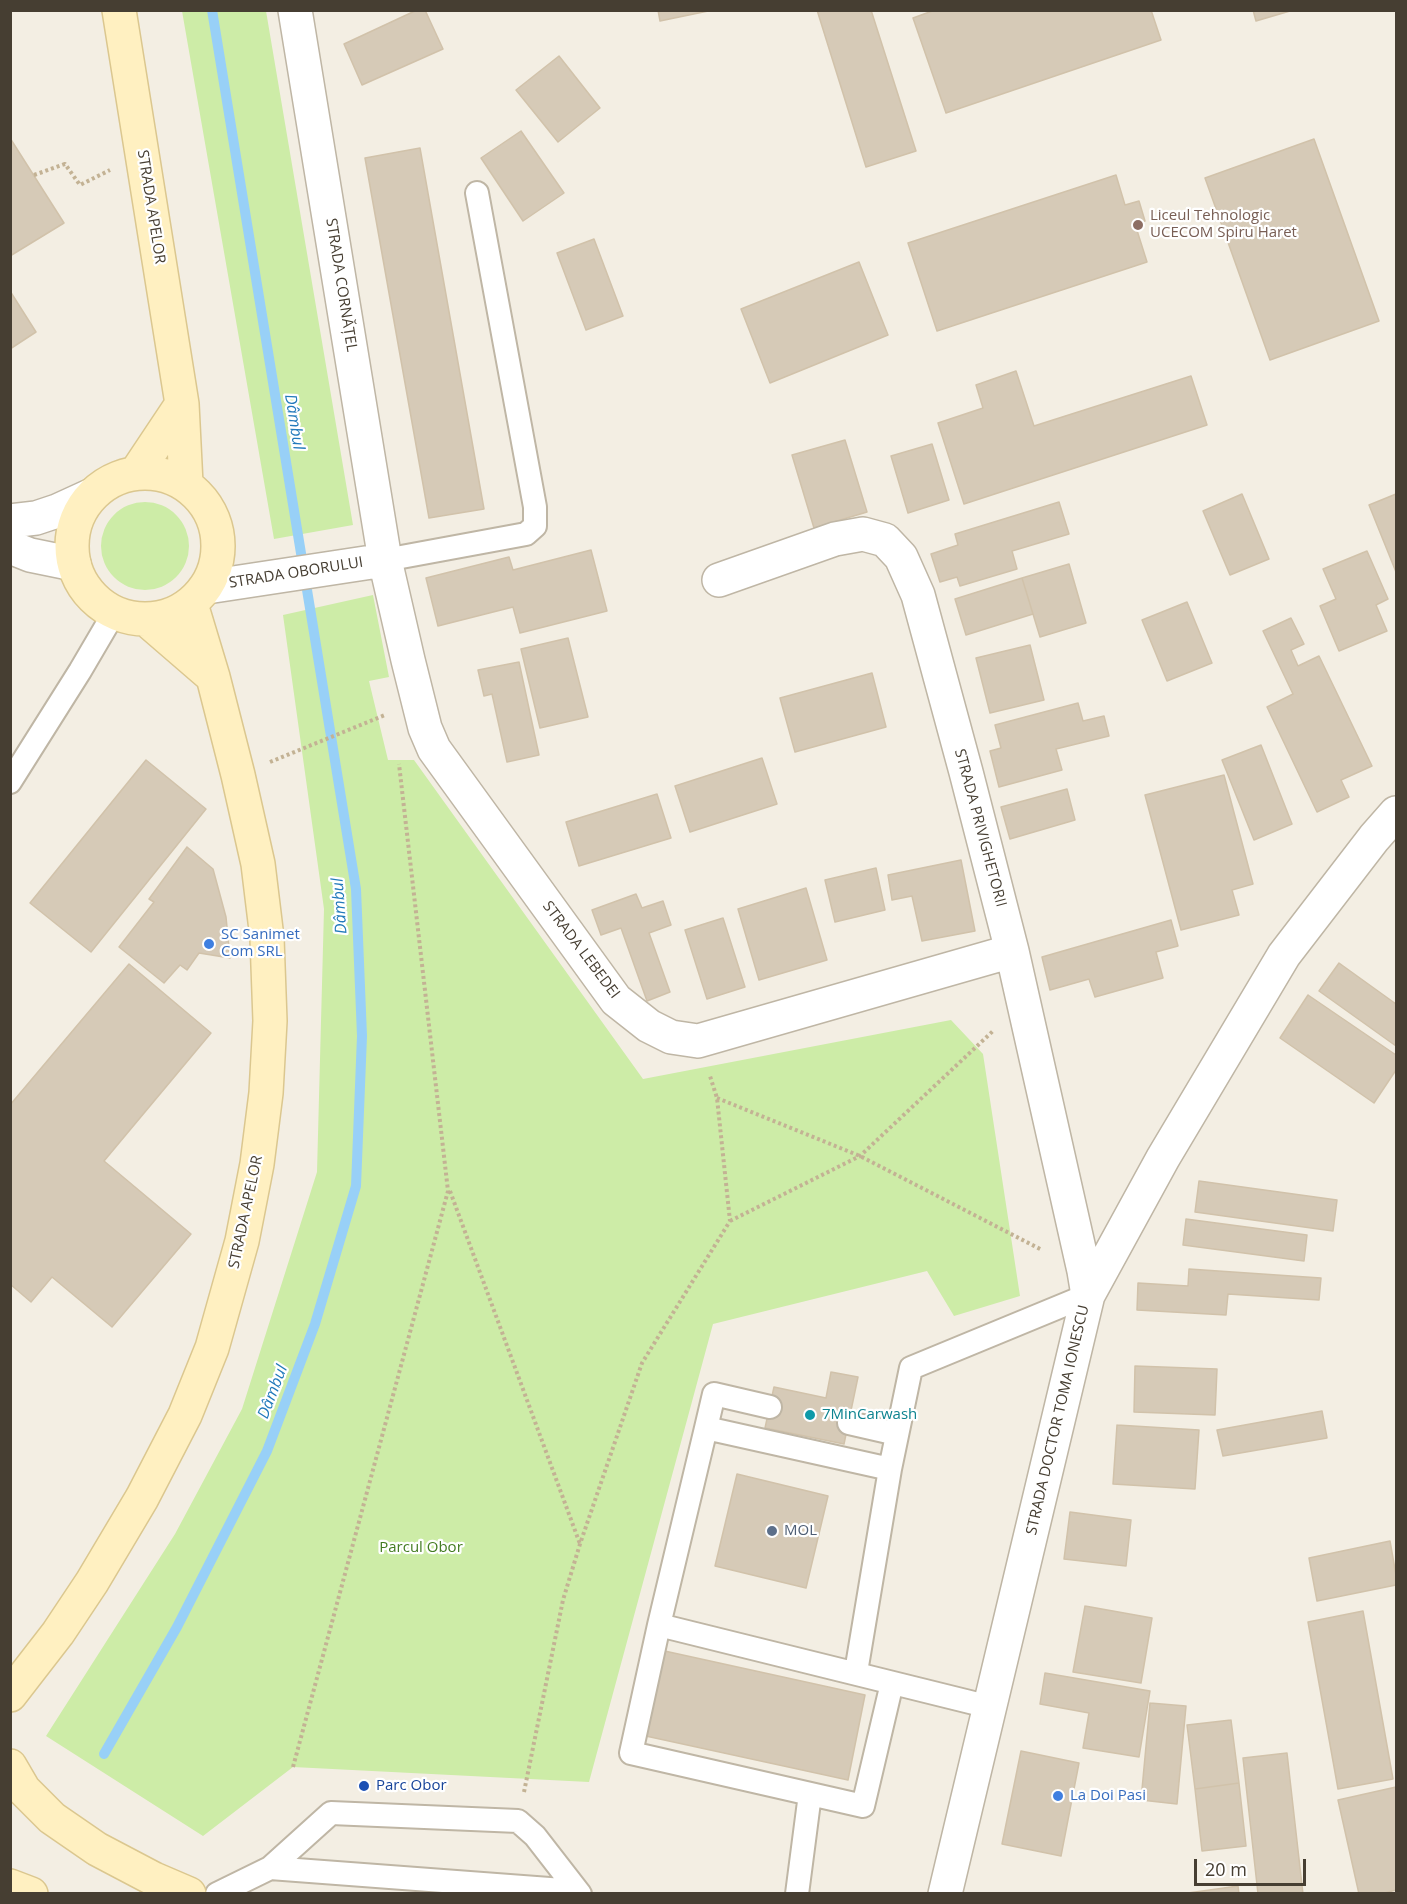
<!DOCTYPE html>
<meta charset="utf-8">
<style>
body{margin:0}
#map{position:relative;width:1407px;height:1904px;overflow:hidden;background:#f3eee3;font-family:"Open Sans",sans-serif}
canvas{display:block}
.frame{position:absolute;inset:0;border:12px solid #463e32;pointer-events:none}
.scale{position:absolute;left:1194px;top:1859px;width:112px;height:27px;box-sizing:border-box;border:3px solid #463e32;border-top:0;padding-left:8px;font-size:18px;line-height:21px;white-space:nowrap;color:#463e32;-webkit-text-stroke:4px #fff;paint-order:stroke}
</style>
<div id="map">
<canvas width="1407" height="1904"></canvas>
<div class="frame"></div>
<div class="scale">20 m</div>
</div>
<script>
const ctx = document.querySelector('canvas').getContext('2d');
ctx.lineJoin = 'round';
function fillPath(path, color) { ctx.fillStyle = color; ctx.fill(path, 'evenodd'); }
const poly = rows => new Path2D(rows.map(r => 'M' + r).join(''));
function stroke(path, color, width, dash) { ctx.strokeStyle = color; ctx.lineWidth = width; ctx.lineCap = dash ? 'butt' : 'round'; ctx.setLineDash(dash || []); ctx.stroke(path); }
function write(font, color, halo, rows, align = 'center') {
  ctx.font = font + ' "Open Sans",sans-serif'; ctx.lineWidth = 4.5; ctx.setLineDash([]); ctx.textBaseline = 'middle'; ctx.strokeStyle = halo; ctx.fillStyle = color; for (const [text, x, y, turn = 0] of rows) {
    ctx.save(); ctx.translate(x, y); ctx.rotate((+turn || 0) * Math.PI / 180); ctx.textAlign = isNaN(turn) ? turn : align; if (halo) ctx.strokeText(text, 0, 0); ctx.fillText(text, 0, 0); ctx.restore();
  }
}
fillPath(poly([
 [182,11,266,11,353,525,274,539],
 '101 546a44 44 0 1 1 88 0a44 44 0 1 1-88 0Z',
 [373,595,389,677,369,681,388,760,414,760,643,1079,951,1020,983,1054,1020,1296,954,1316,927,1271,713,1324,589,1782,293,1767,203,1836,46,1736,175,1534,242,1409,317,1172,324,909,283,615]
]), '#cdeca7');
stroke(poly([
 [104,1754,177,1627,267,1451,315,1324,356,1186,362,1036,356,889,212,10]
]), '#98d0f7', 10);
const building = poly([
 [417,10,425,10,443,49,362,85,344,44,417,10],
 [658,10,713,10,660,21,658,10],
 [817,10,871,10,916,151,866,167,817,10],
 [935,10,1151,10,1161,40,946,113,913,18,935,10],
 [1253,10,1290,10,1290,11,1256,21,1253,10],
 [559,56,600,108,558,142,516,90,559,56],
 [521,131,564,193,523,221,481,158,521,131],
 [10,138,64,223,10,256,10,138],
 [1314,139,1379,321,1270,360,1205,178,1314,139],
 [420,148,484,509,429,518,365,158,420,148],
 [1116,175,1125,205,1139,201,1145,221,1135,224,1147,262,937,331,908,243,1116,175],
 [594,239,623,316,586,330,557,253,594,239],
 [859,262,888,335,770,383,741,309,859,262],
 [10,291,36,332,10,349,10,291],
 [1016,371,1034,426,1191,376,1207,425,964,504,938,423,983,408,976,385,1016,371],
 [845,440,867,512,814,528,792,455,845,440],
 [932,444,949,500,908,513,891,456,932,444],
 [1242,494,1269,559,1230,575,1203,511,1242,494],
 [1396,494,1396,572,1369,505,1396,494],
 [1059,502,1069,534,1012,551,1017,569,960,586,957,577,940,582,931,554,958,545,955,534,1059,502],
 [591,550,607,611,520,633,513,607,438,626,426,578,509,557,513,570,591,550],
 [1367,551,1388,599,1376,605,1387,631,1339,651,1320,606,1336,599,1323,569,1367,551],
 [1069,564,1086,623,1040,637,1022,578,1069,564],
 [1022,578,1033,614,966,635,955,599,1022,578],
 [1187,602,1212,663,1167,681,1142,620,1187,602],
 [1291,618,1304,644,1291,650,1298,666,1319,656,1372,766,1341,780,1349,797,1317,812,1267,707,1293,694,1263,631,1291,618],
 [568,638,588,717,540,728,521,649,568,638],
 [1030,645,1044,700,990,713,976,658,1030,645],
 [519,662,539,755,507,762,492,694,484,696,478,670,519,662],
 [872,673,886,727,795,752,780,698,872,673],
 [1078,703,1083,721,1104,716,1109,736,1056,749,1062,770,999,787,990,751,1001,748,995,725,1078,703],
 [1261,745,1292,824,1254,840,1222,760,1261,745],
 [762,758,777,804,690,832,675,786,762,758],
 [146,760,206,809,91,952,30,903,146,760],
 [1224,775,1253,884,1232,890,1239,915,1181,930,1145,795,1224,775],
 [1067,789,1075,820,1010,839,1001,807,1067,789],
 [657,794,671,838,579,866,566,822,657,794],
 [187,847,213,869,226,917,230,958,199,953,187,970,180,965,164,983,119,947,154,902,149,899,187,847],
 [961,860,975,931,922,941,912,896,892,900,888,875,961,860],
 [876,868,885,910,835,922,825,880,876,868],
 [806,888,827,960,759,980,738,909,806,888],
 [636,894,642,908,663,901,671,925,649,933,670,992,647,1001,621,928,601,935,592,910,636,894],
 [723,918,745,987,707,999,685,930,723,918],
 [1171,920,1178,946,1156,952,1163,978,1095,997,1089,979,1050,990,1042,957,1171,920],
 [1339,963,1396,1004,1396,1046,1319,991,1339,963],
 [129,964,211,1033,104,1161,191,1234,112,1327,52,1277,31,1302,10,1284,10,1105,129,964],
 [1308,995,1396,1055,1396,1070,1374,1103,1280,1038,1308,995],
 [1199,1181,1337,1200,1333,1231,1195,1212,1199,1181],
 [1186,1219,1307,1235,1304,1261,1183,1245,1186,1219],
 [1189,1269,1321,1278,1319,1300,1228,1294,1226,1315,1137,1310,1138,1283,1188,1286,1189,1269],
 [1135,1366,1217,1369,1215,1415,1134,1412,1135,1366],
 [831,1372,858,1377,844,1444,765,1428,774,1387,826,1398,831,1372],
 [1322,1411,1327,1438,1223,1456,1217,1430,1322,1411],
 [1117,1425,1199,1430,1195,1489,1113,1484,1117,1425],
 [737,1474,828,1496,806,1588,715,1566,737,1474],
 [1070,1512,1131,1520,1126,1566,1064,1559,1070,1512],
 [1390,1541,1396,1575,1396,1585,1317,1601,1309,1558,1390,1541],
 [1085,1606,1152,1618,1141,1683,1073,1672,1085,1606],
 [1363,1611,1393,1779,1338,1789,1308,1622,1363,1611],
 [651,1648,865,1695,848,1780,632,1733,651,1648],
 [1045,1673,1150,1691,1139,1757,1083,1748,1089,1713,1040,1704,1045,1673],
 [1150,1703,1186,1706,1177,1804,1141,1800,1150,1703],
 [1231,1720,1239,1783,1195,1789,1187,1725,1231,1720],
 [1021,1751,1079,1763,1061,1856,1002,1844,1021,1751],
 [1287,1753,1303,1894,1258,1894,1243,1758,1287,1753],
 [1239,1783,1246,1846,1202,1851,1195,1789,1239,1783],
 [1396,1787,1396,1890,1381,1894,1359,1894,1338,1800,1396,1787],
 [1238,1886,1239,1894,1181,1894,1238,1886]
]);
fillPath(building, '#d6cab7');
stroke(building, '#d1c2aa', 1.5);
const lane = poly([
 [385,560,526,534,535,526,535,507,477,193],
 [10,782,80,671,114,613],
 [849,1423,897,1434],
 [706,1428,714,1394,770,1407],
 [659,1625,706,1428,890,1469],
 [856,1672,890,1469,911,1368,1088,1295],
 [892,1683,863,1806,631,1753,659,1625,990,1707],
 [270,1868,576,1891],
 [217,1894,270,1868,331,1813,518,1821,535,1836,580,1894],
 [797,1894,810,1794]
]);
const street = poly([
 [295,10,385,560,408,660,425,728,434,749,616,1000,649,1026,671,1037,698,1041,1012,951],
 [10,521,36,518,57,511,92,495],
 [10,547,30,555,74,564],
 [719,580,835,539,863,534,885,540,901,557,918,595,966,772,1012,951,1084,1271,1088,1295],
 [207,587,385,560],
 [945,1894,1088,1295,1163,1158,1284,955,1374,838,1396,813]
]);
const secondary = poly([
 [119,10,182,404,186,484],
 '72 546a73 73 0 1 1 146 0a73 73 0 1 1-146 0Z',
 [136,473,182,404],
 [147,620,213,677],
 [10,1695,58,1633,92,1582,142,1498,185,1415,212,1348,242,1241,257,1164,266,1093,270,1021,267,938,258,864,238,775,213,677,191,604],
 [10,1766,24,1790,52,1818,97,1849,154,1879,189,1894],
 [10,1886,31,1894]
]);
stroke(lane, '#bfb6a5', 26);
stroke(street, '#bfb6a5', 36);
stroke(secondary, '#dbc78f', 36);
stroke(poly([
 [34,175,65,164,80,185,110,170],
 [270,762,385,715],
 [717,1098,860,1156,1042,1250],
 [450,1191,580,1544],
 [730,1221,860,1156,993,1031],
 [293,1767,448,1191,399,764],
 [524,1792,563,1600,580,1544,642,1363,730,1221,717,1098,710,1076]
]), '#c3b294', 4, [3, 3]);
stroke(lane, '#fff', 22);
stroke(street, '#fff', 33);
stroke(secondary, '#fff0c1', 33);
for (const [x, y, r, color] of [
 [1138,225,6,"#8d6e63"],
 [209,944,6,"#3f7fe0"],
 [810,1415,6,"#0f9aa8"],
 [772,1531,6,"#5c6f8a"],
 [364,1786,6,"#1a4fb4"],
 [1058,1796,6,"#3f7fe0"]
]) { const dot = new Path2D(); dot.arc(x, y, r, 0, 2 * Math.PI); ctx.fillStyle = color; ctx.fill(dot); stroke(dot, '#fff', 2); }
write('15px', '#463e32', '#fff', [
 ["STRADA APELOR",151,207,81],
 ["STRADA CORNĂȚEL",341,285,81],
 ["STRADA OBORULUI",296,573,-9],
 ["STRADA PRIVIGHETORII",980,828,75],
 ["STRADA LEBEDEI",581,950,53],
 ["STRADA APELOR",246,1212,-78],
 ["STRADA DOCTOR TOMA IONESCU",1058,1420,-77]
]);
write('15px', '#785e54', '#fff', [
 ["Liceul Tehnologic",1150,216],
 ["UCECOM Spiru Haret",1150,233]
], 'left');
write('15px', '#366cbe', '#fff', [
 ["SC Sanimet",221,935],
 ["Com SRL",221,952],
 ["La Doi Pasi",1070,1796]
], 'left');
write('15px', '#0d838f', '#fff', [
 ["7MinCarwash",822,1415]
], 'left');
write('15px', '#4e5e75', '#fff', [
 ["MOL",784,1531]
], 'left');
write('15px', '#437c21', '#fff', [
 ["Parcul Obor",421,1548]
]);
write('15px', '#164399', '#fff', [
 ["Parc Obor",376,1786]
], 'left');
write('italic 16px', '#227abb', '#fff', [
 ["Dâmbul",294,422,81],
 ["Dâmbul",340,906,-94],
 ["Dâmbul",273,1392,-69]
]);
</script>
